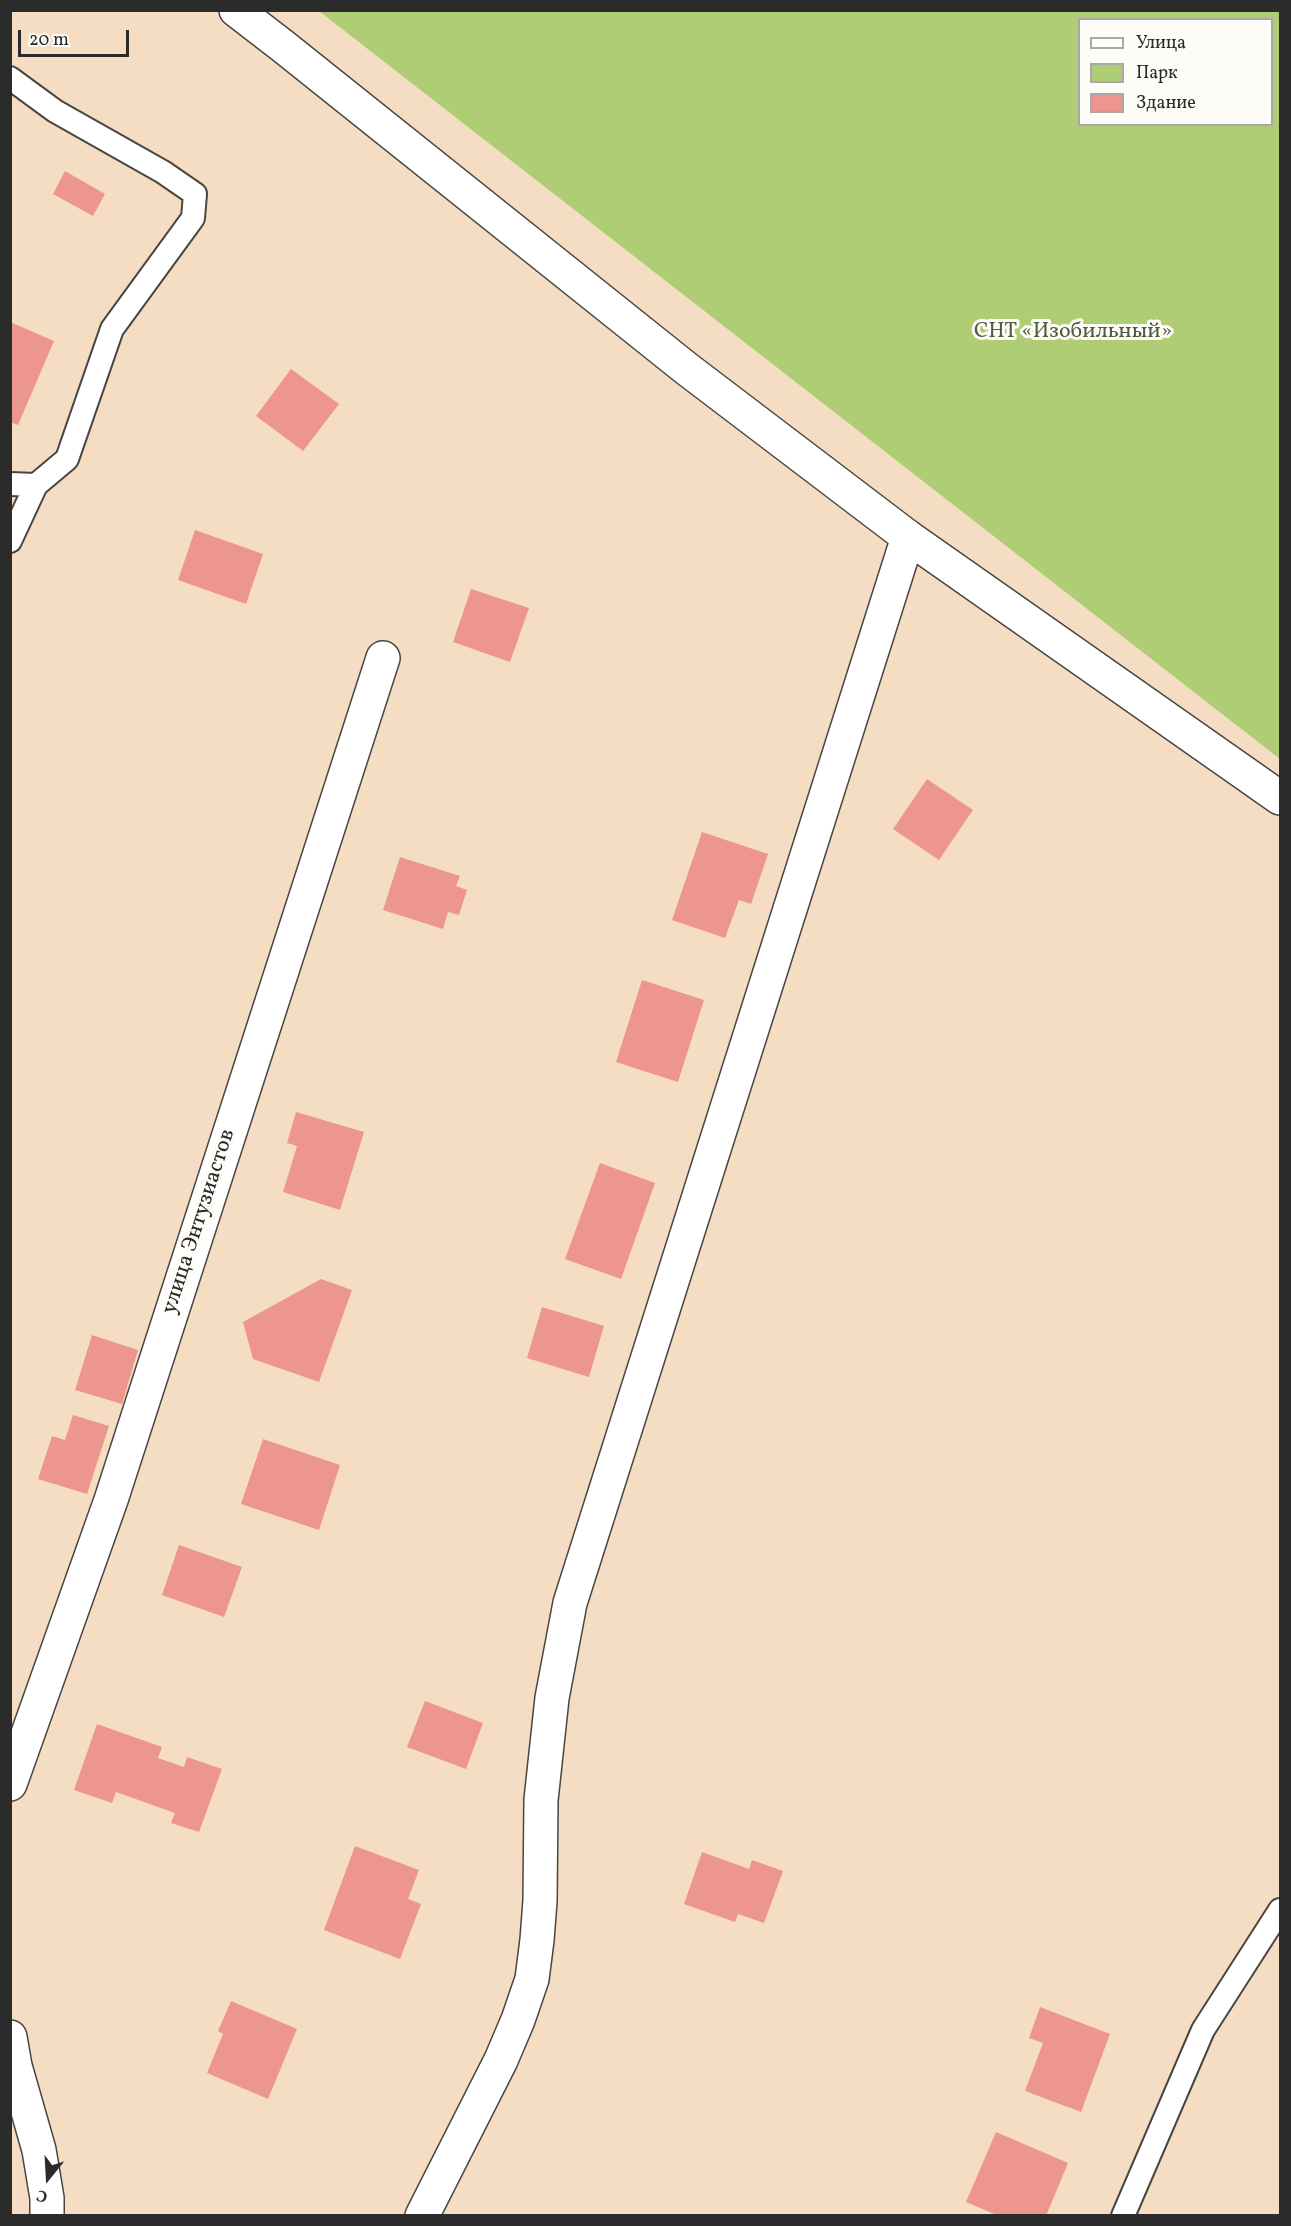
<!DOCTYPE html>
<meta charset="utf-8">
<style>
body{margin:0}
#map{position:relative;width:1291px;height:2226px;overflow:hidden;background:#f4ddc2;font-family:Vollkorn,serif}
canvas{display:block}
.frame{position:absolute;inset:0;border:12px solid #2b2b2b;pointer-events:none}
.legend{position:absolute;left:1078px;top:18px;width:195px;height:108px;box-sizing:border-box;background:#fdfcf7;border:2px solid #a9a8a5;margin:0;padding:8px 10px;list-style:none;font-size:18px;color:#2b2b2b}
.legend li{display:flex;align-items:center;gap:12px;height:30px}
.legend b{width:30px;border:2px solid #a9a8a5}
.north{position:absolute;left:18px;top:2148px;width:60px;height:60px;-webkit-text-stroke:4px #fdfcf7;paint-order:stroke;rotate:198deg;font-size:16px;font-weight:700;line-height:24px;text-align:center;color:#2b2b2b}
.north::after{content:'';display:block;margin:auto;width:21px;height:27px;background:#2b2b2b;clip-path:polygon(50% 0,100% 100%,50% 72%,0 100%)}
.scale{position:absolute;left:18px;top:30px;width:111px;height:27px;box-sizing:border-box;border:3px solid #2b2b2b;border-top:0;padding-left:8px;font-size:18px;line-height:21px;white-space:nowrap;color:#2b2b2b;-webkit-text-stroke:4px #fdfcf7;paint-order:stroke}
</style>
<div id="map">
<canvas width="1291" height="2226"></canvas>
<div class="frame"></div>
<ul class="legend">
<li><b style="height:8px;background:#fff"></b>Улица</li>
<li><b style="height:16px;background:#afcd74"></b>Парк</li>
<li><b style="height:16px;background:#ed968f"></b>Здание</li>
</ul>
<div class="north">С</div>
<div class="scale">20 m</div>
</div>
<script>
const ctx = document.querySelector('canvas').getContext('2d');
ctx.lineJoin = 'round';
function fillPath(path, color) { ctx.fillStyle = color; ctx.fill(path, 'evenodd'); }
const poly = rows => new Path2D(rows.map(r => 'M' + r).join(''));
function stroke(path, color, width, dash) { ctx.strokeStyle = color; ctx.lineWidth = width; ctx.lineCap = dash ? 'butt' : 'round'; ctx.setLineDash(dash || []); ctx.stroke(path); }
function write(font, color, halo, rows, align = 'center') {
  ctx.font = font + ' Vollkorn,serif'; ctx.lineWidth = 6; ctx.setLineDash([]); ctx.textBaseline = 'middle'; ctx.strokeStyle = halo; ctx.fillStyle = color; for (const [text, x, y, turn = 0] of rows) {
    ctx.save(); ctx.translate(x, y); ctx.rotate((+turn || 0) * Math.PI / 180); ctx.textAlign = isNaN(turn) ? turn : align; if (halo) ctx.strokeText(text, 0, 0); ctx.fillText(text, 0, 0); ctx.restore();
  }
}
fillPath(poly([
 [319,11,1280,11,1280,759],
 [1080,20,1272,20,1272,124,1080,124]
]), '#afcd74');
fillPath(poly([
 [65,171,105,194,93,216,53,194],
 [10,322,54,341,18,425,10,422],
 [291,369,339,404,303,451,256,416],
 [195,530,263,554,246,604,178,580],
 [471,589,529,608,510,662,453,642],
 [927,779,973,810,939,860,893,829],
 [702,832,768,854,751,904,739,900,725,938,672,920],
 [400,857,460,876,456,886,467,890,459,915,448,912,443,929,383,910],
 [642,980,704,1000,678,1082,616,1062],
 [296,1112,364,1132,340,1210,283,1192,297,1146,287,1143],
 [600,1163,655,1183,621,1279,565,1259],
 [321,1279,352,1290,319,1382,253,1359,243,1322],
 [542,1307,604,1326,589,1377,527,1358],
 [92,1335,138,1350,122,1404,75,1390],
 [73,1415,109,1426,87,1494,38,1479,52,1436,65,1440],
 [263,1439,340,1465,319,1530,241,1504],
 [179,1545,242,1567,224,1617,162,1595],
 [425,1701,483,1723,466,1769,407,1747],
 [97,1724,162,1747,158,1758,184,1767,187,1757,222,1769,199,1832,171,1823,175,1813,116,1792,112,1803,74,1790],
 [355,1846,419,1870,408,1899,421,1904,400,1959,324,1930],
 [702,1852,749,1869,752,1860,783,1871,764,1923,738,1914,735,1922,684,1904],
 [231,2001,297,2029,268,2099,207,2073,223,2034,218,2031],
 [1040,2007,1110,2034,1081,2112,1025,2091,1043,2043,1029,2038],
 [996,2132,1068,2163,1046,2216,999,2216,966,2202]
]), '#ed968f');
const service = poly([
 [10,78,55,111,163,172,195,194,193,218,112,329,67,459,36,485,10,541],
 [10,484,36,485],
 [1123,2216,1203,2030,1280,1910]
]);
const minor = poly([
 [10,1784,111,1500,383,658],
 [10,2037,15,2066,39,2150,47,2198,47,2216],
 [422,2216,501,2060,518,2020,532,1979,537,1940,540,1901,541,1800,552,1698,570,1603,908,537]
]);
const tertiary = poly([
 [236,10,284,47,687,369,908,537,1280,798]
]);
stroke(service, '#494642', 26);
stroke(minor, '#494642', 36);
stroke(tertiary, '#494642', 36);
stroke(service, '#fff', 22);
stroke(minor, '#fff', 33);
stroke(tertiary, '#fff', 33);
write('22px', '#535c41', '#fdfcf7', [
 ["СНТ «Изобильный»",1073,333]
]);
write('22px', '#2b2b2b', '#fdfcf7', [
 ["улица Энтузиастов",200,1222,-72]
]);
</script>
